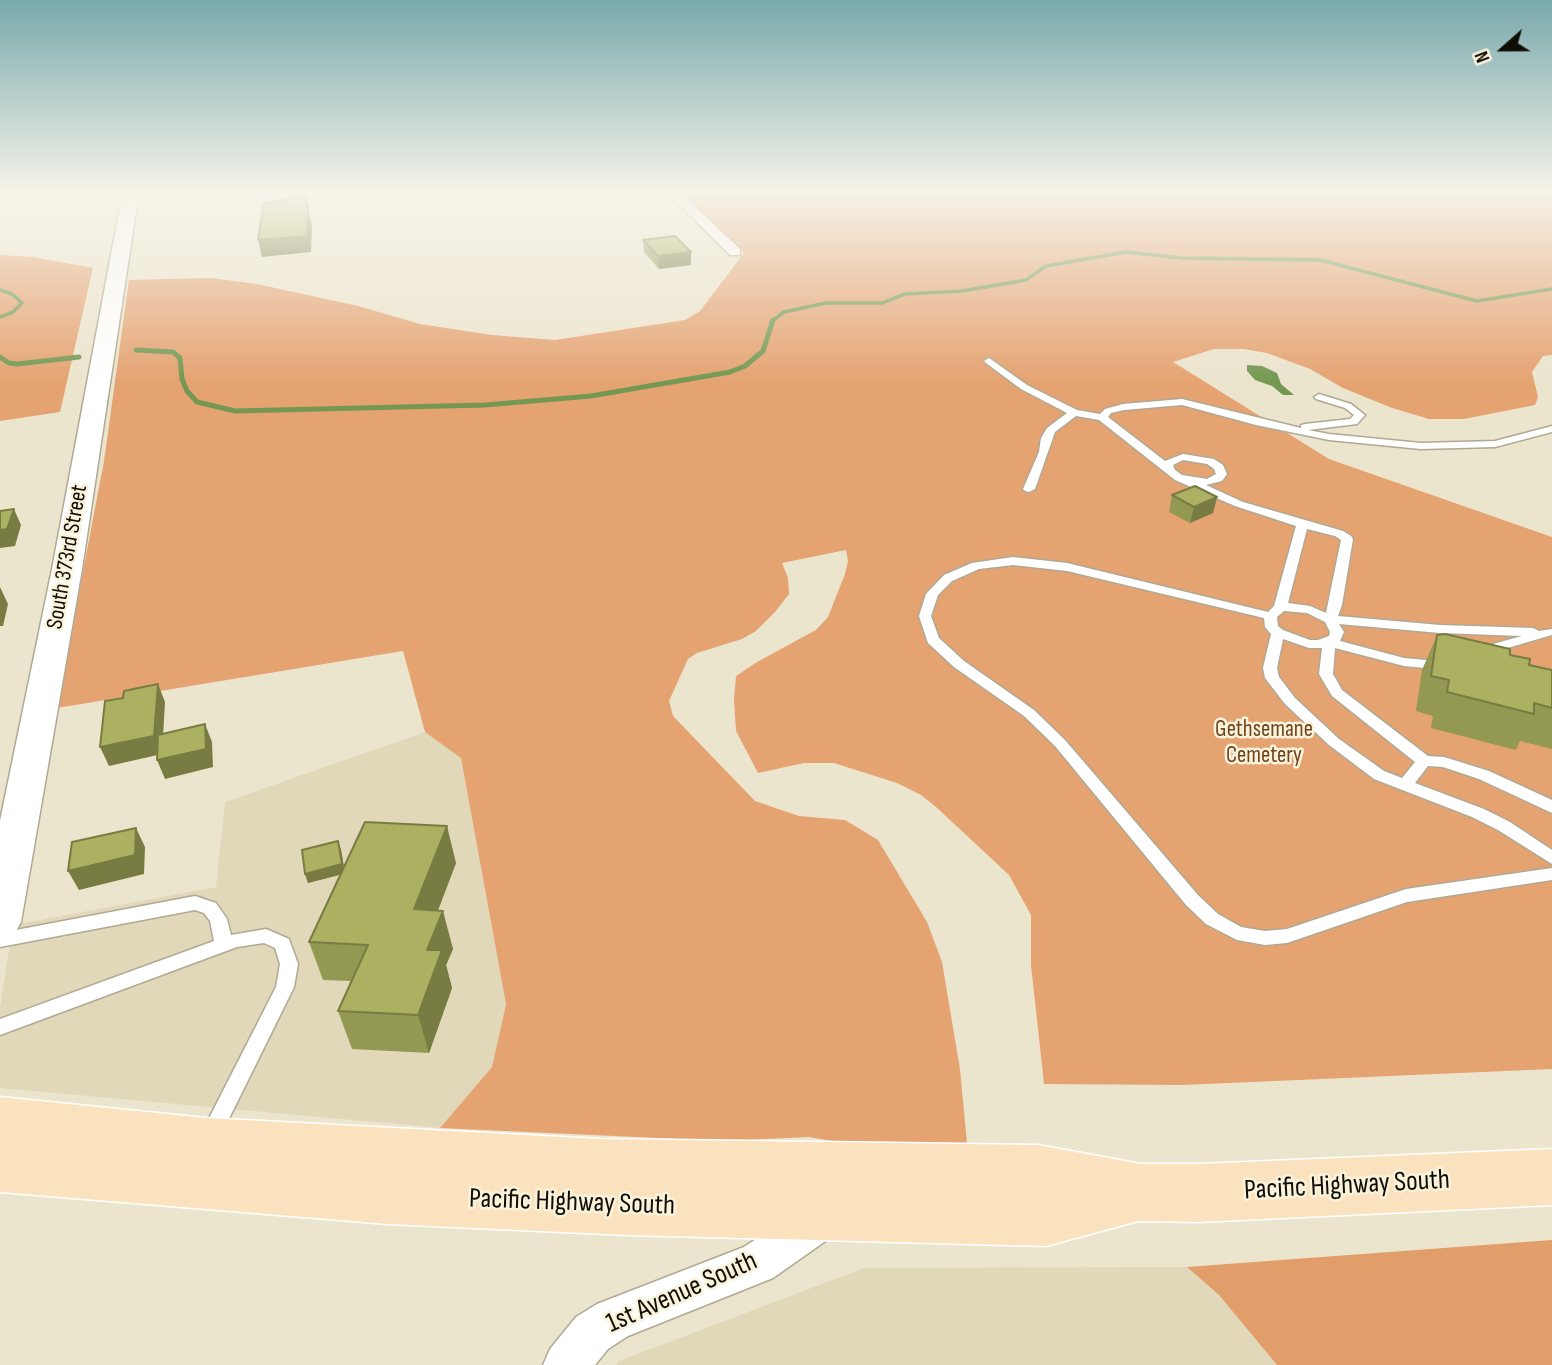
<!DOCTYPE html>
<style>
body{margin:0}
#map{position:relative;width:1552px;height:1365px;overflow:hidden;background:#ece5ce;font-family:"Sofia Sans Condensed",sans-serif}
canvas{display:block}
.north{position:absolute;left:1468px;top:14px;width:70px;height:70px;-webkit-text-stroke:5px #f9f3db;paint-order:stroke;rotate:249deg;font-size:19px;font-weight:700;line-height:28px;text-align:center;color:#100d06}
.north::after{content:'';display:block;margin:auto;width:24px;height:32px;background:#100d06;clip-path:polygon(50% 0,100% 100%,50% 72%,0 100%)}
</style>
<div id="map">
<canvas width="1552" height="1365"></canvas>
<div class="north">N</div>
</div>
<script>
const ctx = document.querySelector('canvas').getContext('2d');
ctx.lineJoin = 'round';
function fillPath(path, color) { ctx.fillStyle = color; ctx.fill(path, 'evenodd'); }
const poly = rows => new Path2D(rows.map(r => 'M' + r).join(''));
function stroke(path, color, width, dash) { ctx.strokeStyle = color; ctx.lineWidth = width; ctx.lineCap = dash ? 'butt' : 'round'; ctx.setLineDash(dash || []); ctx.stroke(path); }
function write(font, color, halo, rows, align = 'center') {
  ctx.font = font + ' "Sofia Sans Condensed",sans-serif'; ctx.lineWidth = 5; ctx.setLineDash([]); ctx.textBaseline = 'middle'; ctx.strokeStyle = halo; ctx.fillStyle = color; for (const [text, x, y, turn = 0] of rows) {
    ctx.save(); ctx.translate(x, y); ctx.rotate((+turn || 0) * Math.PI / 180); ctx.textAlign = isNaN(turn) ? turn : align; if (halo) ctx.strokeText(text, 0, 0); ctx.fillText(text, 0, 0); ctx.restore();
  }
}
fillPath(poly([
 [425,732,461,757,506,1004,492,1067,440,1128,0,1088,0,1007,13,925,216,887,225,802],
 [1187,1267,1219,1295,1277,1365,616,1365,619,1361,864,1268]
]), '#e1d8ba');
fillPath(poly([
 [679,191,1552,191,1552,355,1543,356,1532,372,1538,397,1535,405,1464,419,1429,419,1392,408,1343,388,1310,369,1267,353,1244,349,1214,349,1173,362,1329,459,1552,537,1552,1069,1183,1085,1044,1084,1031,965,1031,915,1009,875,936,807,921,795,897,783,834,763,804,763,758,773,736,731,734,700,736,676,757,662,816,630,828,617,845,574,848,561,846,550,782,563,788,578,789,594,775,612,756,631,742,639,697,653,688,659,669,701,673,716,755,801,799,816,845,820,878,840,927,922,942,962,960,1069,967,1143,843,1143,809,1137,723,1141,440,1128,492,1067,506,1004,461,758,425,732,403,651,57,708,104,461,129,280,211,278,257,284,358,306,420,324,492,335,555,340,685,320,700,311,744,253],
 [0,255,33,257,93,268,60,412,0,421]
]), '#e5a372');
fillPath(poly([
 [1552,1240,1552,1365,1277,1365,1219,1295,1187,1267]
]), '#e19d6a');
fillPath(poly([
 [1247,365,1262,366,1277,373,1281,384,1294,395,1283,395,1272,386,1255,380,1247,371]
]), '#749852');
stroke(poly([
 [0,290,12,294,22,303,13,312,0,317],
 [771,322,784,312,826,303,882,303,905,294,962,291,1026,280,1046,266,1126,252,1180,258,1320,260,1477,301,1552,289]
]), '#749852', 3.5);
stroke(poly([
 [136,350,173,352,180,358,182,379,187,391,197,402,235,411,485,405,591,396,730,372,745,366,763,351,773,320],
 [0,357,9,363,17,364,79,357]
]), '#749852', 5);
const service = poly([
 [989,358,1027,385,1077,410,1100,414,1105,409,1123,404,1182,399,1301,428,1301,425,1305,424,1350,419,1354,415,1345,408,1316,399,1314,397,1319,394,1351,404,1365,415,1357,424,1308,430,1329,434,1421,443,1495,441,1552,426,1552,432,1495,447,1421,449,1329,440,1256,425,1182,405,1124,410,1111,413,1108,417,1165,461,1183,454,1214,459,1223,465,1227,474,1222,481,1206,485,1243,502,1343,531,1351,536,1353,539,1342,605,1338,616,1440,625,1533,628,1539,631,1552,629,1552,635,1480,656,1473,652,1475,649,1522,636,1440,633,1339,624,1344,632,1340,641,1404,658,1425,660,1440,658,1447,662,1445,665,1425,668,1404,666,1335,648,1333,674,1342,690,1428,756,1444,757,1489,771,1552,800,1552,813,1479,779,1443,767,1428,766,1415,783,1484,809,1510,822,1552,850,1552,864,1498,830,1472,817,1374,779,1329,745,1285,704,1265,678,1263,668,1271,634,1265,627,1264,618,1067,571,1013,565,979,569,952,581,938,595,931,616,939,638,964,661,1034,710,1065,740,1198,895,1218,914,1241,927,1265,931,1287,929,1406,889,1552,868,1552,880,1407,902,1287,943,1265,945,1237,940,1206,924,1186,905,1055,746,1024,716,954,667,928,643,919,616,926,594,944,575,972,563,1013,557,1067,563,1268,612,1274,606,1296,526,1235,506,1175,480,1099,420,1076,416,1055,432,1035,489,1029,492,1025,491,1023,489,1039,452,1041,438,1047,428,1067,413,1021,389,986,363,984,361,989,358],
 [1183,460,1207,464,1214,469,1216,474,1207,479,1182,475,1175,470,1173,465,1183,460],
 [1307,529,1335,536,1341,540,1326,613,1310,606,1288,603,1307,529],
 [1284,611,1307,613,1325,622,1330,632,1329,636,1318,640,1310,640,1283,630,1278,626,1277,617,1284,611],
 [1283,639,1309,648,1322,648,1319,674,1332,696,1415,762,1402,778,1384,771,1339,739,1295,698,1279,677,1277,668,1283,639],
 [195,896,216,903,227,919,231,935,266,929,289,939,298,964,294,987,218,1141,211,1144,204,1141,201,1134,276,987,280,964,275,948,264,943,237,947,0,1035,0,1019,214,941,210,921,204,913,195,910,0,947,0,933,195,896]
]);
const minor = poly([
 [665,191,678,191,740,249,740,255,730,255,665,191],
 [822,1199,837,1205,843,1219,837,1233,773,1278,628,1336,608,1349,595,1365,543,1365,550,1349,576,1317,597,1304,744,1247,807,1205,822,1199]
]);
const tertiary = poly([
 [123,191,139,191,82,569,21,922,15,933,0,938,0,821,52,569,123,191]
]);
const primary = poly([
 [0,1097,206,1118,600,1139,1038,1145,1141,1164,1199,1164,1552,1149,1552,1205,1199,1222,1138,1221,1046,1246,627,1235,388,1224,0,1192,0,1097]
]);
stroke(service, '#afa993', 3);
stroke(minor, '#afa993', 3);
stroke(tertiary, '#afa993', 3);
stroke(primary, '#fff', 3);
fillPath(service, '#fff');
fillPath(minor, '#fff');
fillPath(tertiary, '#fff');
fillPath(primary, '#fbe2bf');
fillPath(poly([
 [643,240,691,252,691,265,659,269,644,252],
 [1172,495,1217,497,1213,513,1190,523,1169,512],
 [1437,635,1510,655,1529,665,1552,670,1552,749,1520,741,1516,750,1431,728,1433,716,1416,711,1422,670],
 [338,841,341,850,344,867,456,863,438,910,453,949,446,965,452,988,429,1053,352,1049,338,1011,351,981,323,980,309,942,340,875,308,883,305,874]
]), '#939853');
fillPath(poly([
 [308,209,312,225,311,252,262,257,258,240],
 [691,252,691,265,659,269,658,256],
 [1217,497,1213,513,1190,523,1194,507],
 [14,509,21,525,15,546,0,548,0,530],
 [0,587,8,604,3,626,0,626],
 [158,684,165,702,162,754,109,766,100,747],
 [205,724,212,742,213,767,165,779,157,760],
 [447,826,456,863,424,947,414,909],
 [136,828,145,847,144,874,79,890,68,871],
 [338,841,341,850,345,873,308,883,305,874],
 [443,911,453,949,446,965,452,988,429,1053,418,1015,427,950]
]), '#787c43');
const building = poly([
 [305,195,308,209,307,236,258,240,264,203,305,195],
 [675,236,691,252,658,256,643,240,675,236],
 [1195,486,1217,497,1194,507,1172,495,1195,486],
 [14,509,7,529,0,530,0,511,14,509],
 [1445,634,1510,649,1510,655,1530,659,1529,665,1552,670,1552,708,1534,703,1534,714,1447,692,1449,680,1431,676,1437,635,1445,634],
 [158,684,154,736,100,747,105,701,123,698,124,691,158,684],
 [205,724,206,749,157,760,158,735,205,724],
 [365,822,447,826,414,909,443,911,427,950,442,950,418,1015,338,1011,368,945,309,942,365,822],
 [136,828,135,855,68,871,72,842,136,828],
 [338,841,342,864,305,874,302,850,338,841]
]);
fillPath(building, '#abb160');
stroke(building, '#787c43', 2);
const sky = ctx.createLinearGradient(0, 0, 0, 382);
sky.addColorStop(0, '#79a9ac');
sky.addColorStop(0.5, '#f6f3e9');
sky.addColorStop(1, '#f6f3e900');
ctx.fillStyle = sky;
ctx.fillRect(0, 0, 1552, 382);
write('23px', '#100d06', '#f9f3db', [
 ["South 373rd Street",68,557,-80]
]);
write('23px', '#70431d', '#f9f3db', [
 ["Gethsemane",1264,730],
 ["Cemetery",1264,756]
]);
write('28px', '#100d06', '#f9f3db', [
 ["Pacific Highway South",1347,1186,-3],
 ["Pacific Highway South",572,1203,2],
 ["1st Avenue South",682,1293,-24]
]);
</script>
